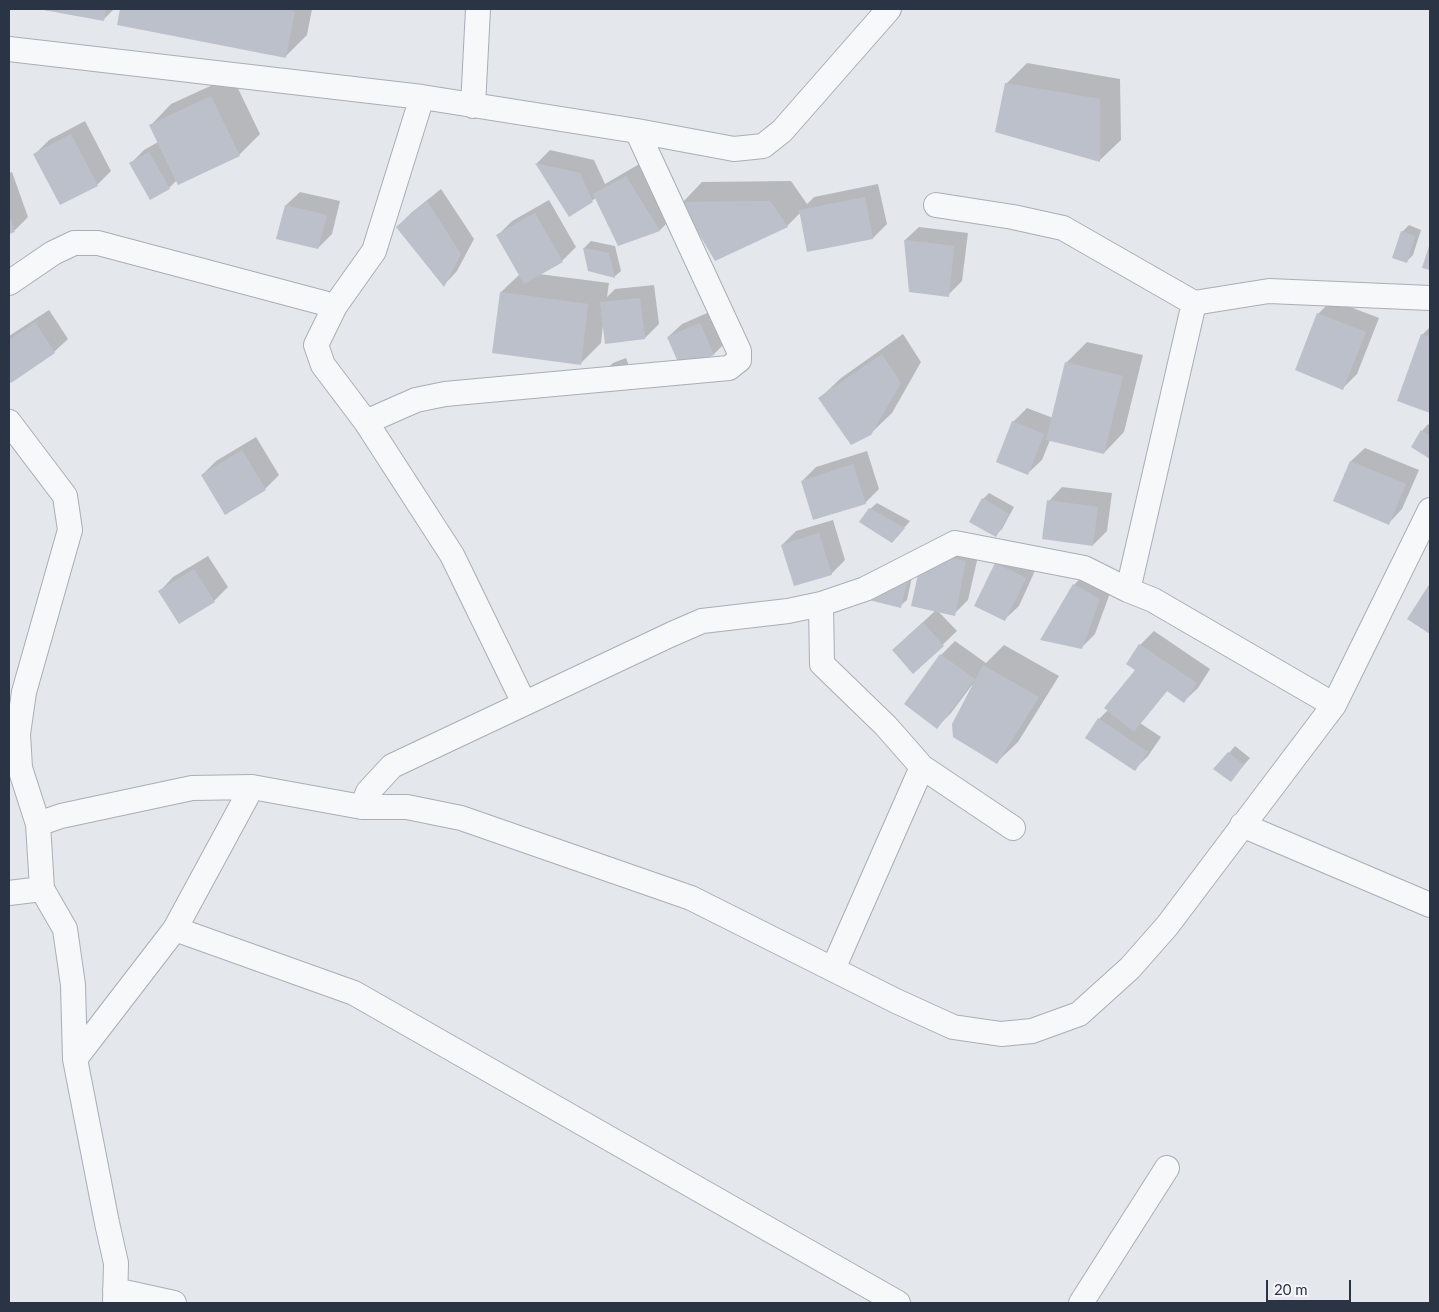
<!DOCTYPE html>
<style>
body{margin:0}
#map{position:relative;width:1439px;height:1312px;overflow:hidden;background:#e4e7ec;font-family:Lato,sans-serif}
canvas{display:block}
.frame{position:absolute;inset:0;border:10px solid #2b3445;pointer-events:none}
.scale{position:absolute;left:1266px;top:1280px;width:85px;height:22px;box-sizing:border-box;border:2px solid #2b3445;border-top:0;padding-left:6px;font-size:15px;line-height:18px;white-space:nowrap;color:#2b3445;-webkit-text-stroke:4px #f4f6f9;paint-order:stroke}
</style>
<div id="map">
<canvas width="1439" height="1312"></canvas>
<div class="frame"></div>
<div class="scale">20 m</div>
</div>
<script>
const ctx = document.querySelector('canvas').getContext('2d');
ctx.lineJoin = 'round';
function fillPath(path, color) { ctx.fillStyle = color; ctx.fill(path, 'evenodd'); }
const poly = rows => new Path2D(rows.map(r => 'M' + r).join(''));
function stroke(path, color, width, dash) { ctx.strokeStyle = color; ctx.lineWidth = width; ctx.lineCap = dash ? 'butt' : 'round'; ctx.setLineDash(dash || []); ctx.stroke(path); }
fillPath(poly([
 [39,9,114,9,104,19],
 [121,9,312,9,307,35,286,56,118,24],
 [1027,63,1120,79,1121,140,1100,160,996,131,1006,84],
 [232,76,260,134,239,155,178,184,177,180,169,188,151,198,130,164,144,150,158,142,151,125,171,104],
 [85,121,111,171,97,185,35,154,49,140],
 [550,150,594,160,605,184,641,163,673,217,660,230,619,244,596,198,569,215,537,163],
 [12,172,28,217,15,230,9,233,9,173],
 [791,181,807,204,814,197,878,184,887,224,873,238,801,212,787,226,682,203,702,182],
 [441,189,474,239,457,271,444,285,397,227,411,213],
 [300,192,340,201,332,234,318,248,286,205],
 [549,200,576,247,562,261,539,274,609,283,607,297,615,289,654,285,659,324,645,338,606,342,603,325,601,343,580,364,501,292,520,274,498,235,512,221],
 [1409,225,1421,230,1413,255,1406,262,1402,232],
 [919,227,968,233,962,281,948,295,905,240],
 [591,241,615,246,621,271,614,277,589,270,584,248],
 [1332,300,1379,318,1357,374,1343,388,1318,314],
 [49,310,68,339,54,352,11,381,9,378,9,336],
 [714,310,728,340,714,354,681,368,668,337,682,324],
 [1430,327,1430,411,1399,400,1422,335],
 [903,334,921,362,892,413,870,434,820,398,841,378],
 [1087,342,1143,355,1124,432,1104,453,1050,440,1042,460,1028,473,1013,422,1027,408,1053,418,1066,363],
 [626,358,629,366,607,369,613,363],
 [1428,424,1430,426,1430,457,1412,447,1422,431],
 [256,437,279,475,265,489,202,475,216,461],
 [1365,448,1419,470,1402,509,1389,523,1351,461],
 [867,451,879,489,865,503,802,481,816,467],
 [1062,487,1112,493,1107,531,1093,545,1049,501],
 [989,493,1014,507,1002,529,996,535,983,499],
 [877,503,910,521,899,534,870,509],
 [833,520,845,560,831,574,782,545,796,531],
 [980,548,968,600,954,614,938,611,957,631,914,672,893,650,936,610,924,552],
 [1009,550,1038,564,1019,606,1005,619,996,564],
 [208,556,228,587,214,601,160,591,173,577],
 [1087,571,1113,585,1095,634,1081,648,1074,585],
 [913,572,907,600,900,606,859,596],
 [1154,631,1210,669,1198,688,1184,701,1168,690,1140,723,1161,737,1148,756,1135,769,1099,719,1108,710,1137,670,1140,645],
 [955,641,986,663,1004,645,1059,676,1018,742,997,762,973,686,972,685,951,713,937,727,906,704,941,655],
 [1235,746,1250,758,1231,780,1229,753]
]), '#0003');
fillPath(poly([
 [38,9,106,9,104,21],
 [120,9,282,9,295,11,286,58,117,25],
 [1005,83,1100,99,1100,162,995,132],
 [211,96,240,156,178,185,149,125],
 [71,134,98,186,60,205,33,154],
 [149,152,170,189,150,200,129,163],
 [535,163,580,173,593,202,569,217],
 [626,176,660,231,618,246,593,194],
 [865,197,873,239,807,252,799,210],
 [427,201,461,254,444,287,396,227],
 [770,201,788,227,715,261,680,202],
 [285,205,327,215,318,249,276,239],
 [535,213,563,262,524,284,496,235],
 [9,215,15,232,9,234],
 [1401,231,1415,236,1407,263,1392,258],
 [904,240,954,246,949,297,909,292],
 [1430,243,1430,270,1422,268],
 [583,248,609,253,615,278,588,271],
 [500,292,588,304,581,365,492,353],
 [640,298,645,339,605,344,600,302],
 [1317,313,1366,332,1343,390,1295,370],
 [35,322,55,353,11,383,9,380,9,340],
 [700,323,714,355,681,369,667,337],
 [1421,334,1430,337,1430,413,1397,401],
 [882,354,901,383,871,435,851,445,818,398],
 [1065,362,1123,376,1104,454,1046,440],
 [1012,421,1044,434,1028,475,996,462],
 [1421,430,1430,436,1430,459,1411,447],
 [242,450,266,490,225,515,201,475],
 [1350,461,1406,484,1389,525,1333,501],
 [853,464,866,504,813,520,801,481],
 [982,498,1009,514,996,537,969,522],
 [1047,500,1098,507,1093,546,1042,539],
 [869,508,905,528,892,543,859,522],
 [819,533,832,575,794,586,781,545],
 [923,552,966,561,955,616,911,606],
 [995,563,1026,578,1005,621,974,606],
 [194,569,215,602,179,624,158,591],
 [908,578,901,608,857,597],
 [1430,583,1430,634,1407,619],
 [1073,584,1100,599,1082,649,1040,640],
 [923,622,944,646,913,674,892,650],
 [1139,644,1197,683,1184,703,1167,691,1134,732,1104,708,1135,670,1126,664],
 [940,654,975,679,937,729,904,704],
 [983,665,1039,697,997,764,953,737,952,724],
 [1098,718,1148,752,1135,771,1085,738],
 [1228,752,1244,765,1231,782,1213,769]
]), '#bbc0ca');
const street = poly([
 [9,49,422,97,637,131,734,149,763,146,782,131,889,9],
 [422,97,374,251,335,306,316,345,323,365,366,422,452,555,524,703],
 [473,106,478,9],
 [936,205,1013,217,1063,228,1194,303,1269,291,1430,298],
 [9,283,53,253,74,243,98,243,335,306],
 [9,422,65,496,70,530,24,692,18,734,20,768,38,824],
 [366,422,416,400,445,394,729,368,739,360,739,351,637,131],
 [1128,590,1194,303],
 [821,604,822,664,886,726,922,767,1013,828],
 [362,807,368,792,392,766,672,634,702,621,788,611,821,604,865,589,955,543,1084,568,1128,590,1153,600,1334,705],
 [1242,825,1430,905],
 [9,893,42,889],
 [175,929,354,993,898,1303],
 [833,969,922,767],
 [75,1059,175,929,252,787],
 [115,1290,174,1303],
 [115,1303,116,1263,107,1223,75,1059,73,985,65,929,42,889,38,824,61,816,192,788,252,787,362,807,407,807,461,818,691,898,896,1001,953,1027,1001,1034,1032,1031,1079,1014,1130,968,1167,926,1334,705,1430,510],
 [1081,1303,1167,1168]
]);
stroke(street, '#a9aeb7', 26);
stroke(street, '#f7f8fa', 24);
</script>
